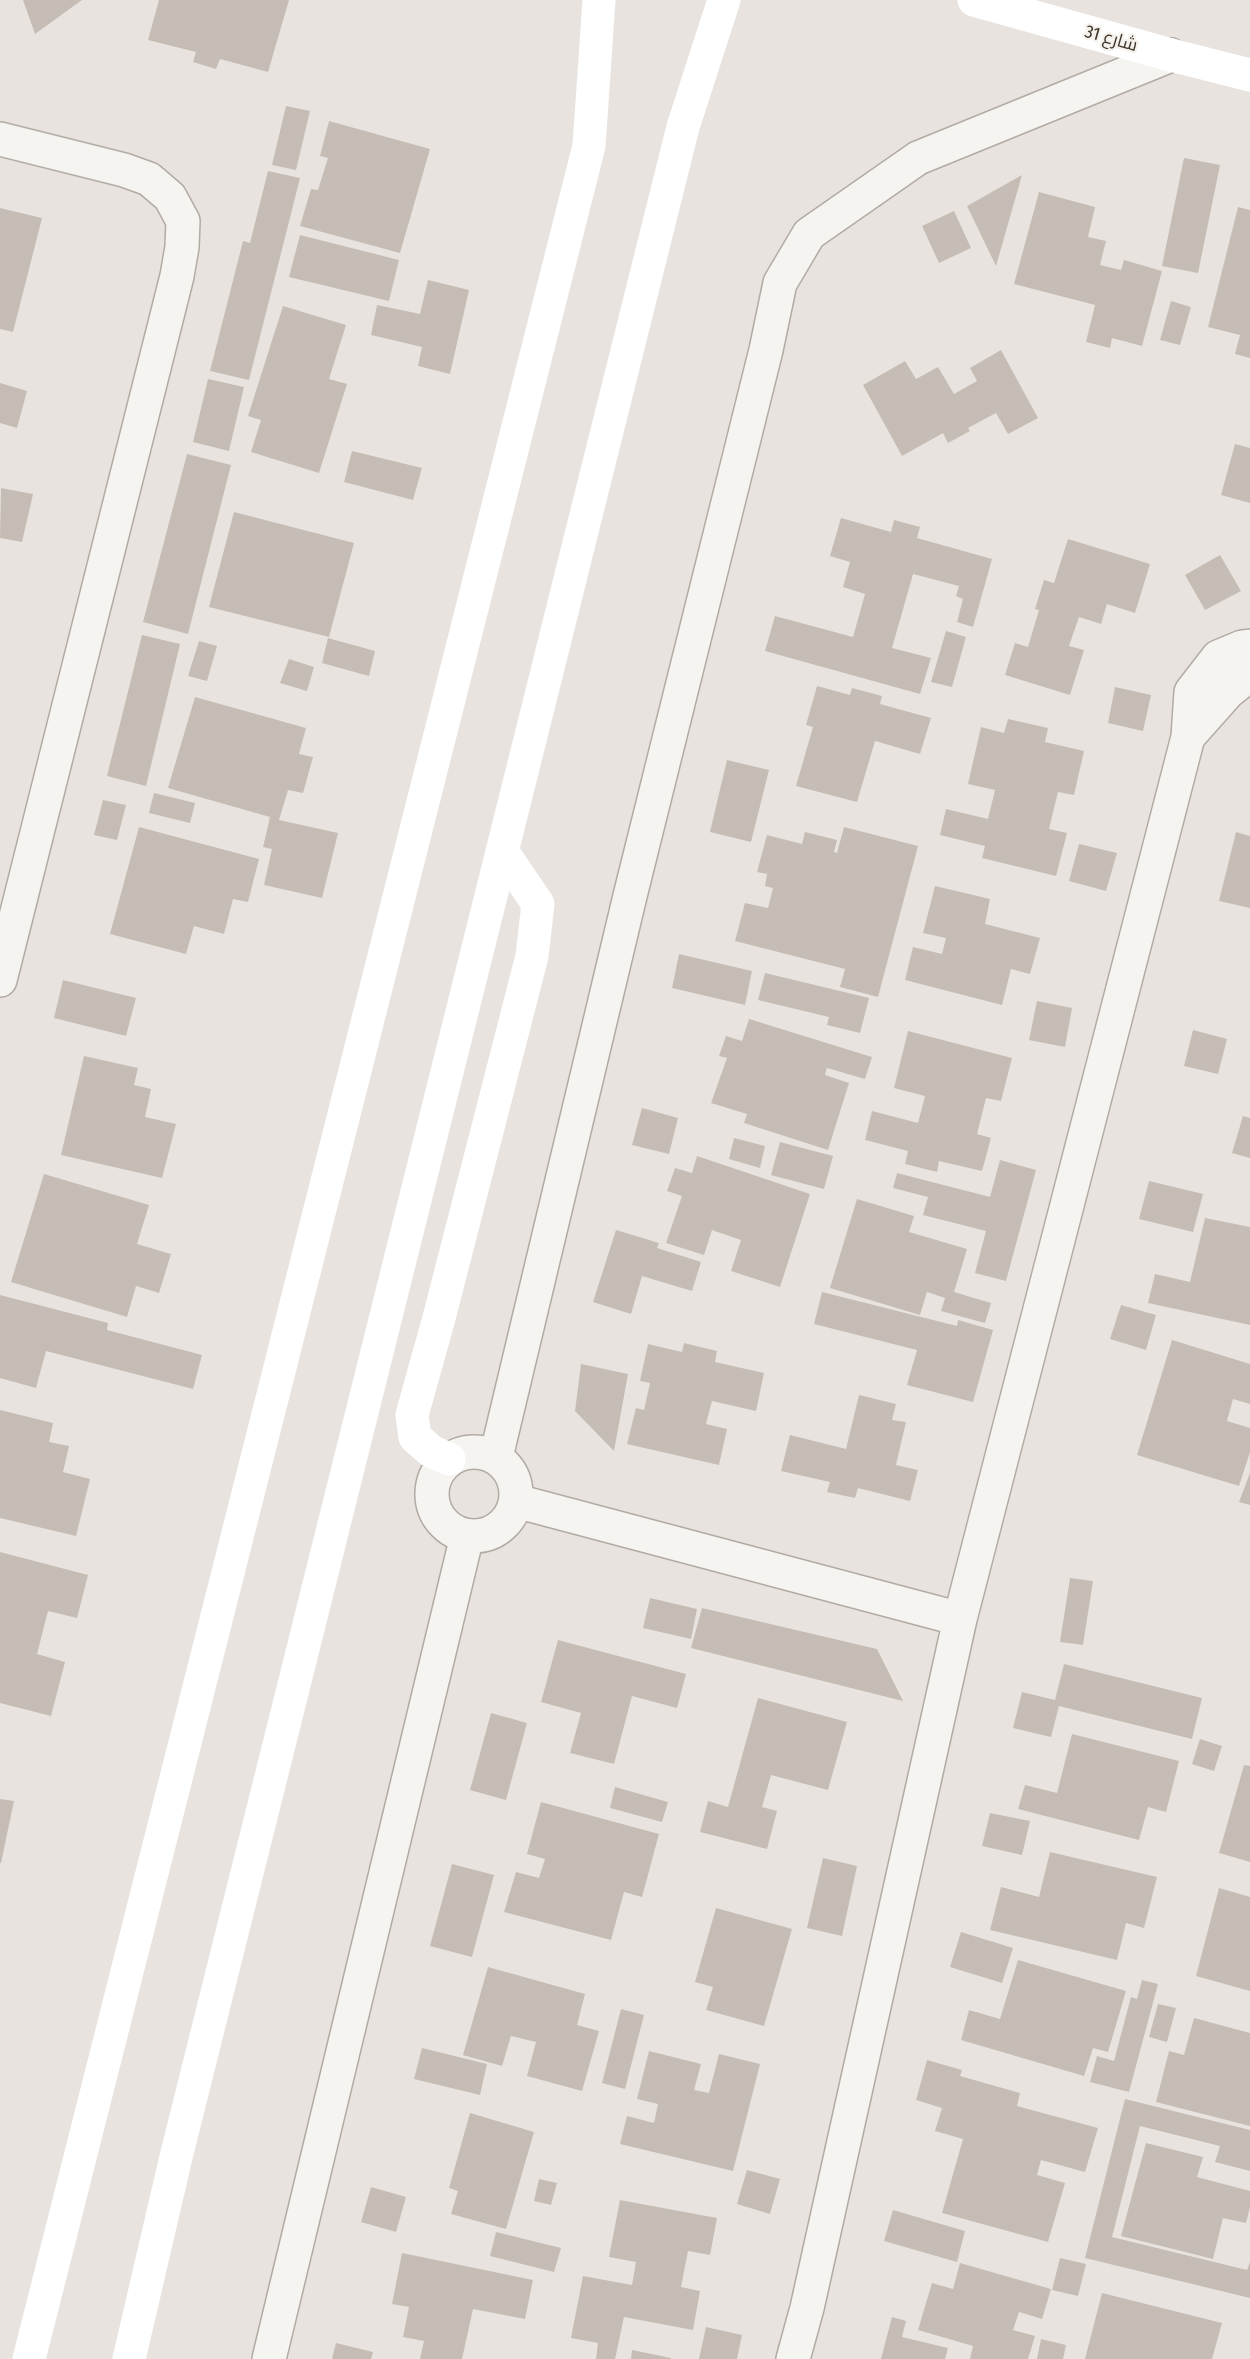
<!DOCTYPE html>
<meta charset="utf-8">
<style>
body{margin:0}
canvas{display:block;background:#e8e3de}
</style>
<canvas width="1250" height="2359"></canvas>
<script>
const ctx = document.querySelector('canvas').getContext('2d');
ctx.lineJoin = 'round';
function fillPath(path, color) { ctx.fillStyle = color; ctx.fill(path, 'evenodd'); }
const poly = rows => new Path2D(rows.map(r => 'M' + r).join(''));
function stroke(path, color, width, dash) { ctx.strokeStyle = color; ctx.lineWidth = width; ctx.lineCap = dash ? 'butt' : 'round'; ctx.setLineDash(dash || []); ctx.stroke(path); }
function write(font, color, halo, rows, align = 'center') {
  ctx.font = font + ' "Fira Sans Condensed",Cairo,sans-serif'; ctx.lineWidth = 4.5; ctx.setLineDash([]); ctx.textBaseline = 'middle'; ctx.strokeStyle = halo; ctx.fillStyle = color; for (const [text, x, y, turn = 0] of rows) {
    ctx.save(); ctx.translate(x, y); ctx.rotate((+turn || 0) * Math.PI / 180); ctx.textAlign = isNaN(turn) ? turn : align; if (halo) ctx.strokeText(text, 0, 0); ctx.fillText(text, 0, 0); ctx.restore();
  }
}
fillPath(poly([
 [23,0,82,0,35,34],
 [159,0,289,0,268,72,220,59,216,69,193,62,196,52,148,40],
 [286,106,310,111,296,170,272,165],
 [329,121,430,149,400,253,300,226,311,189,318,190,328,158,320,156],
 [1184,158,1220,165,1198,273,1162,266],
 [268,171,300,178,249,380,210,371,243,241,250,243],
 [1022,175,996,266,967,206],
 [1039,192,1095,207,1088,237,1106,241,1100,265,1121,270,1124,260,1162,271,1142,346,1112,338,1110,348,1086,342,1095,305,1014,284],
 [1238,207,1250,210,1250,358,1235,354,1240,335,1208,327],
 [0,208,42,218,13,332,0,329],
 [954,211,971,248,939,263,922,226],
 [300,235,399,260,389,301,289,277],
 [428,280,469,290,450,374,418,366,422,347,371,335,377,305,420,314],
 [1171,301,1191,307,1180,345,1160,340],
 [283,306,346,325,329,379,347,384,319,473,251,452,261,420,248,416],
 [1001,350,1038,418,1008,434,996,413,968,428,970,431,948,443,943,433,902,456,863,385,905,361,916,379,938,367,954,394,977,381,970,368],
 [208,379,244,387,229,451,193,442],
 [0,383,27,391,17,428,0,423],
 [1235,444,1250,448,1250,503,1221,495],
 [352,451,422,468,413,500,344,482],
 [187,454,231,465,188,634,143,622],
 [1,488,33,494,22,542,0,538],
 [234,512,354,543,329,637,209,607],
 [841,518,891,532,894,520,920,527,917,538,992,559,973,627,957,622,963,599,956,596,959,586,913,574,892,648,931,658,920,694,765,651,775,616,853,637,865,594,843,587,850,562,830,556],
 [1068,539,1150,564,1135,613,1107,604,1101,624,1079,617,1069,646,1084,650,1070,695,1005,675,1015,643,1028,647,1039,610,1035,609,1044,580,1054,583],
 [1220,555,1241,591,1205,610,1185,575],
 [946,631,966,637,952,687,931,682],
 [142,635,180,644,146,786,107,776],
 [328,638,375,651,369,676,322,663],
 [199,641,217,646,207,681,188,676],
 [289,659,314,667,307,691,280,683],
 [817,686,850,695,852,688,882,696,880,704,931,718,920,754,875,741,857,802,796,786,813,727,806,725],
 [1115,687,1151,695,1143,731,1108,723],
 [195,697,306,728,299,754,313,757,303,793,288,790,279,820,338,833,322,898,264,885,272,849,263,847,270,817,168,788],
 [1008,719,1048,728,1045,742,1084,751,1074,795,1058,792,1049,829,1067,833,1056,876,982,858,985,846,940,835,946,809,988,819,995,790,968,784,981,727,1004,733],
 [727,760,769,770,751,842,710,832],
 [154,793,195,803,190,823,149,813],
 [103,800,126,805,117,840,94,835],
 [139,827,259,859,248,902,233,899,224,934,194,926,186,954,110,934],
 [844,827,918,846,878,997,840,987,845,969,735,941,745,903,768,908,773,888,765,886,767,874,757,872,767,835,802,844,805,832,837,840,834,852,837,853],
 [1236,832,1250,836,1250,908,1219,901],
 [1079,844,1117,853,1106,891,1069,881],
 [935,886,990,899,985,924,1040,938,1030,974,1011,969,1002,1005,905,980,913,947,942,954,946,938,923,933],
 [679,954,752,971,745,1005,672,988],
 [765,973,869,998,860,1033,827,1025,829,1017,758,1000],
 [63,980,136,998,126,1036,54,1018],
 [1037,1001,1072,1008,1065,1047,1029,1040],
 [749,1019,872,1057,865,1079,827,1068,825,1075,849,1083,828,1150,744,1123,747,1114,711,1103,727,1058,719,1056,726,1036,742,1041],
 [1193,1030,1227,1039,1218,1074,1184,1066],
 [908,1031,1012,1058,1001,1101,986,1098,977,1134,991,1138,982,1171,939,1161,937,1172,905,1164,908,1151,865,1140,872,1111,918,1123,925,1096,894,1088],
 [84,1056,138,1068,134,1085,151,1089,145,1117,176,1124,162,1178,61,1155],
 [642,1108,678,1118,669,1154,632,1145],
 [1243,1116,1250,1118,1250,1158,1232,1153],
 [734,1138,765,1146,760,1168,729,1159],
 [780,1142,833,1156,824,1189,771,1175],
 [697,1156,810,1194,780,1287,731,1271,741,1240,712,1230,704,1255,666,1243,682,1196,667,1191,675,1168,692,1173],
 [1000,1160,1036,1170,1006,1281,975,1273,986,1231,923,1215,928,1197,893,1188,897,1173,990,1197],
 [44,1174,149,1205,137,1244,171,1254,159,1293,136,1286,127,1317,11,1282],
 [1149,1181,1203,1194,1193,1232,1139,1219],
 [857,1199,914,1216,909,1232,967,1249,954,1292,991,1303,985,1323,941,1311,945,1298,927,1292,920,1315,830,1288],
 [1205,1218,1250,1227,1250,1325,1148,1303,1155,1274,1190,1282],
 [616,1230,659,1243,657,1248,701,1262,692,1291,642,1276,631,1314,593,1302],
 [822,1292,957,1326,958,1320,993,1330,973,1402,907,1385,917,1350,814,1324],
 [0,1295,108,1323,107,1330,202,1355,193,1389,46,1351,36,1388,0,1378],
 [1121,1305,1156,1315,1146,1350,1110,1339],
 [1172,1340,1250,1364,1250,1404,1233,1399,1227,1421,1250,1428,1250,1452,1239,1486,1137,1455],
 [684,1343,717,1351,715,1362,764,1373,756,1411,712,1401,706,1424,727,1429,719,1465,627,1444,636,1408,644,1410,650,1383,640,1381,648,1344,682,1352],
 [581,1364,628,1374,614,1451,575,1411],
 [859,1395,896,1404,892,1420,906,1422,896,1465,918,1470,910,1501,858,1488,855,1498,827,1492,830,1482,781,1471,790,1435,846,1449],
 [0,1410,53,1423,49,1442,69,1446,63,1472,90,1479,76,1536,0,1518],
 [1250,1473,1250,1505,1239,1502],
 [0,1552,88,1575,77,1618,48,1611,37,1654,65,1662,51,1716,0,1703],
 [1070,1578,1093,1581,1083,1645,1060,1642],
 [650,1598,697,1609,691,1639,643,1628],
 [702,1608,877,1649,903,1701,691,1648],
 [558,1640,686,1674,677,1708,632,1696,614,1764,570,1753,581,1713,541,1702],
 [1064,1664,1202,1698,1192,1739,1059,1706,1051,1737,1013,1728,1022,1692,1055,1700],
 [758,1698,847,1722,828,1790,771,1775,762,1807,777,1811,767,1849,700,1832,708,1801,728,1807],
 [491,1713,527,1723,506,1800,470,1790],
 [1072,1734,1179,1761,1166,1812,1148,1807,1139,1840,1018,1809,1025,1785,1057,1793],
 [1200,1739,1222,1746,1214,1771,1192,1764],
 [1244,1765,1250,1766,1250,1862,1219,1853],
 [615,1787,668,1802,662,1822,610,1808],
 [0,1799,14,1801,1,1863,0,1863],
 [541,1802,659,1834,642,1897,624,1892,611,1940,504,1912,516,1872,539,1878,545,1859,527,1854],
 [990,1813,1030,1821,1022,1855,982,1846],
 [1050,1852,1157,1877,1144,1928,1126,1923,1117,1960,990,1930,1001,1887,1039,1897],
 [823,1858,857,1866,842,1936,807,1928],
 [452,1864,494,1875,472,1957,430,1946],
 [1219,1888,1250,1897,1250,1991,1196,1976],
 [716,1908,792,1929,764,2026,706,2010,713,1987,695,1982],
 [961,1932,1013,1948,1002,1983,950,1967],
 [1018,1960,1126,1991,1108,2052,1093,2048,1084,2076,961,2040,969,2010,1000,2019],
 [488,1967,585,1994,577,2025,599,2031,582,2091,527,2076,536,2042,511,2036,502,2066,463,2055],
 [1142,1980,1158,1984,1129,2092,1090,2082,1097,2056,1114,2061,1131,1997,1137,1999],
 [1158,2004,1176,2008,1167,2042,1149,2037],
 [621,2009,644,2015,625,2089,602,2083],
 [1194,2018,1250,2033,1250,2126,1156,2102,1169,2051,1184,2055],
 [422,2048,487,2064,480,2095,414,2079],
 [649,2051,701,2064,694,2090,709,2093,719,2054,760,2064,733,2171,620,2144,627,2116,654,2123,658,2104,637,2099],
 [927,2060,962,2070,960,2076,1020,2093,1017,2106,1098,2128,1085,2172,1041,2160,1037,2175,1065,2183,1048,2242,942,2213,963,2139,935,2131,942,2108,916,2100],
 [1125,2099,1250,2130,1250,2171,1215,2162,1220,2146,1140,2126,1112,2237,1247,2270,1250,2262,1250,2298,1085,2258],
 [470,2113,534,2132,506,2229,451,2214,458,2191,449,2188],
 [1146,2143,1203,2157,1197,2177,1250,2191,1250,2207,1246,2223,1223,2218,1213,2259,1121,2236],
 [747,2170,780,2179,770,2214,737,2204],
 [539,2179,557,2183,551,2205,534,2201],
 [371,2187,406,2197,396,2232,361,2222],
 [620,2200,717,2218,710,2255,688,2251,681,2287,700,2291,693,2330,624,2317,615,2359,596,2359,598,2343,571,2338,583,2276,632,2285,636,2262,609,2257],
 [893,2210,965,2231,957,2262,884,2241],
 [496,2232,561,2248,554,2272,490,2256],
 [402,2253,533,2280,525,2319,473,2309,462,2359,420,2359,424,2341,403,2337,409,2307,392,2304],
 [1060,2258,1086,2264,1078,2296,1052,2290],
 [960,2263,1051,2289,1042,2319,1019,2312,1013,2330,1035,2336,1028,2359,970,2359,973,2346,918,2330,932,2283,953,2289],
 [1102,2293,1222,2323,1212,2359,1085,2359],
 [892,2317,906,2321,902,2337,948,2348,945,2359,881,2359],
 [706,2327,742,2335,737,2359,699,2359],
 [1041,2339,1066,2345,1063,2359,1037,2359],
 [336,2343,373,2352,371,2359,332,2359],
 [632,2350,671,2358,671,2359,631,2359]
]), '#c5bdb5');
const street = poly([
 [0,139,124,170,149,179,170,197,183,221,182,247,177,276,0,980],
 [1188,737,1228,692,1243,680,1250,678],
 '432 1494a42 42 0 1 1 84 0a42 42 0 1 1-84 0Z',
 [496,1457,630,896,766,350,780,283,809,234,918,158,1171,55],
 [516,1501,960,1619],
 [269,2359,467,1536],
 [793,2359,807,2308,960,1619,1188,737,1191,692,1218,657,1242,647,1250,646]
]);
stroke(street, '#b2aba3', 36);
stroke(street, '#f6f4f1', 33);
stroke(poly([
 [974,0,1171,55,1250,75],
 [449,1459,431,1451,415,1437,412,1415,439,1318,532,956,538,904,502,851],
 [29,2359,589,146,599,0],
 [129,2359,176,2157,683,127,724,0]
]), '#fff', 33);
write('18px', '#3f3427', '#f5f1ed', [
 ["شارع 31",1111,39,16]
]);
</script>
